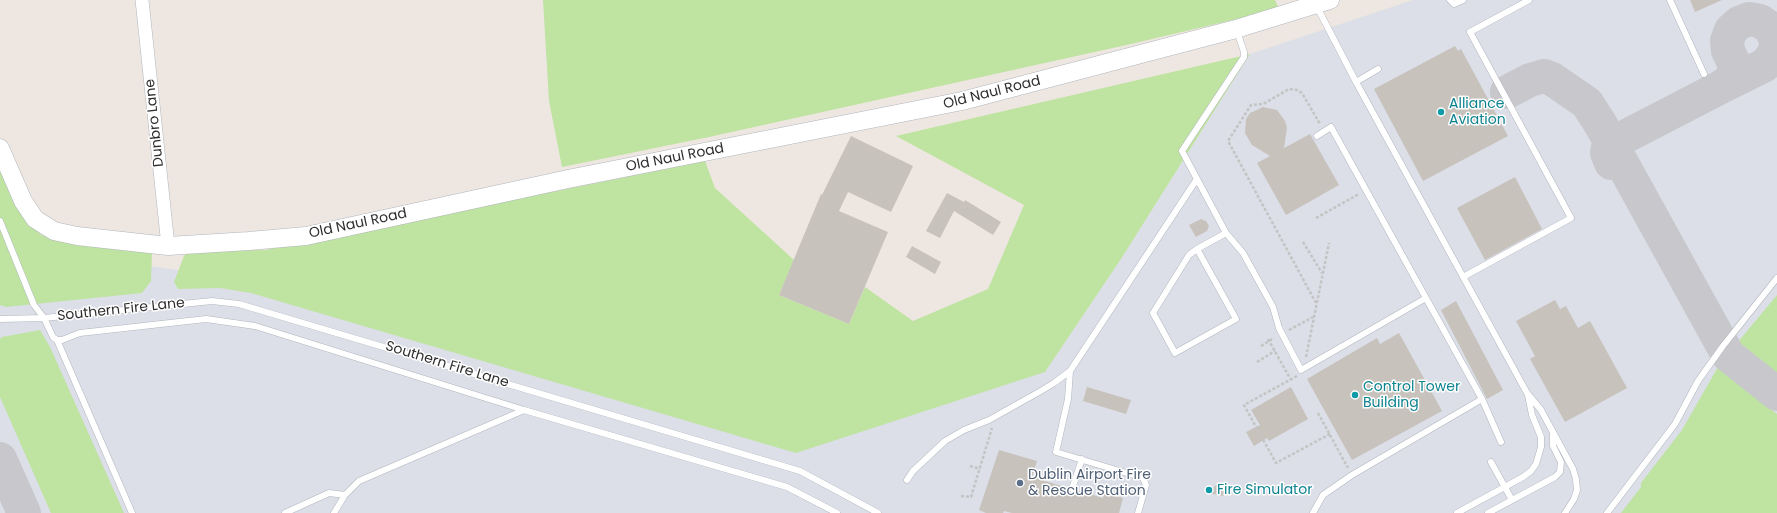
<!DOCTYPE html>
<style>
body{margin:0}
canvas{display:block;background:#eee7e1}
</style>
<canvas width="1777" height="513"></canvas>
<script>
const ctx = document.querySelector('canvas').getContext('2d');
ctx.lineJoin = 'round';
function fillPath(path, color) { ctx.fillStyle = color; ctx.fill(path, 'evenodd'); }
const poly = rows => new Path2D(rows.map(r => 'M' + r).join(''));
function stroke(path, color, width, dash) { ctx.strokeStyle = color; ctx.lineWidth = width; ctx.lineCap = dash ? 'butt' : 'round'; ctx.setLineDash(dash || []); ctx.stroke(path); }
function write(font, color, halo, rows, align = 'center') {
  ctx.font = font + ' Poppins,sans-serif'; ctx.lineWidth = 3; ctx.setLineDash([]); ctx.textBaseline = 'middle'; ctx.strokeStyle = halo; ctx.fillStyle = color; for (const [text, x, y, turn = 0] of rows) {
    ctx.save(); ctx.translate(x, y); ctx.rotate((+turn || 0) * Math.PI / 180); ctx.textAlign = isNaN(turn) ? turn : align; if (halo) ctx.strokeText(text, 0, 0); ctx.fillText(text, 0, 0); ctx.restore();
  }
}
fillPath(poly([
 [1413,0,1777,0,1777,513,0,513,0,191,25,249,214,275,1045,372,1121,259,1250,54]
]), '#dcdfe8');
fillPath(poly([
 [543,0,1275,0,1279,9,1131,44,709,137,562,167,549,101],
 [1250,54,1121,259,1045,372,796,453,251,293,220,288,178,289,174,282,184,256,189,251,265,250,705,161,715,188,794,260,779,295,849,324,865,287,913,321,988,289,1024,205,896,136],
 [0,165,20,212,41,235,77,245,152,252,151,281,142,293,6,307,0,305],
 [1777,295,1777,378,1758,363,1738,342],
 [40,330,50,347,124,513,51,513,0,397,0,339,2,337],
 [1718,367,1777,414,1777,513,1621,513,1641,487,1641,483,1682,430]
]), '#bfe3a0');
stroke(poly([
 [1507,92,1530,80,1544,76,1552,79,1587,103,1601,125,1728,355,1777,394],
 [1611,163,1607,153,1608,147,1611,144,1721,87,1765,65,1772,57,1776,47,1775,36,1769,27,1760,21,1749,19,1739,23,1731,30,1727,41,1728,51,1733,61,1735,72,1730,81,1721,87],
 [0,459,24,513]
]), '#c8c8cc', 34);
fillPath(poly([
 [1690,0,1722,0,1695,12],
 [1455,46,1458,51,1461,49,1508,136,1423,181,1374,89],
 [1263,107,1277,110,1285,121,1287,128,1284,148,1310,134,1339,185,1286,215,1257,163,1270,156,1252,145,1245,133,1246,119,1250,113],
 [851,136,913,166,891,212,848,192,839,211,888,232,849,324,779,295,821,194,822,195],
 [1515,177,1542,229,1485,260,1457,208],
 [947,193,964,202,965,200,1001,222,993,235,954,211,940,238,926,231],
 [1201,219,1206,221,1209,226,1207,231,1196,237,1189,225],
 [912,246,941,262,935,274,906,257],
 [1555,300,1560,309,1566,306,1578,328,1590,321,1627,388,1565,422,1530,359,1535,356,1516,321],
 [1456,301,1503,390,1487,399,1441,310],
 [1399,333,1442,411,1352,460,1307,379,1377,338,1380,344],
 [1087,387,1131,400,1126,414,1083,401],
 [1291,387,1308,419,1269,441,1267,438,1254,446,1246,432,1260,425,1251,410],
 [999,450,1037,461,1032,477,1068,488,1070,493,1073,493,1076,490,1103,498,1104,493,1123,498,1119,513,1012,513,1004,511,1003,513,986,513,979,510],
 [1217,484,1226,487,1223,496,1208,493]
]), '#c7c2bc');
const lane = poly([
 [1450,0,1454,4,1463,0],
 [1670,0,1704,74],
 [1316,5,1356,82],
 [1378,69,1356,82,1527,393,1541,410,1573,469,1576,479,1577,490,1574,499,1565,513],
 [1317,136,1331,127,1482,399,1501,442],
 [1197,179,1226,233,1243,253,1273,307,1279,328,1301,370,1426,298],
 [0,221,34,305,44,318,53,337,57,340,62,340,80,333,206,319,255,326,524,410],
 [1197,249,1236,319,1175,353,1153,313,1189,255,1197,249,1226,233],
 [1463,277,1571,218,1470,32,1529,0],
 [0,319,44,318,212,301,239,304,800,471,878,513],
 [57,340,132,513],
 [1070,371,1197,179,1182,151,1244,57,1244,52,1237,31],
 [1491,462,1512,500],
 [907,480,913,471,945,441,964,430,989,420,1039,392,1054,383,1070,371,1068,399,1056,452,1143,478,1146,485,1138,513],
 [1072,489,1082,459],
 [285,513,329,493,345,495],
 [334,513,345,495,359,481,524,410,787,487,837,513],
 [1313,513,1323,495,1352,475,1482,399],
 [1457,513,1523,477,1531,471,1536,464,1541,447,1541,437,1532,415,1528,395],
 [1488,513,1555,477,1560,472,1561,462,1553,446,1553,435],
 [1607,513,1675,424,1698,381,1723,346,1777,278]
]);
const street = poly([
 [142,0,168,246]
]);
const secondary = poly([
 [0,148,23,201,35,219,54,231,77,236,168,246,249,241,306,236,568,179,962,101,1236,29,1330,0]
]);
stroke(lane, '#b1b5bd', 7);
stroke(street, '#b1b5bd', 14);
stroke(secondary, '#b1b5bd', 19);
stroke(poly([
 [1316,218,1359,194],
 [1303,242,1322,273],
 [1316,303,1228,141,1251,105,1263,104,1289,89,1297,90,1302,93,1320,124],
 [1289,330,1313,317],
 [1268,339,1291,380],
 [1261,346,1274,338],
 [1306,357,1329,243],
 [1257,362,1275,351],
 [1297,376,1244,405,1276,463,1330,434],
 [1318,413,1348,468],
 [970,466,980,469],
 [961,496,971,497,992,428]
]), '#c4c4c4', 2.5, [3, 2]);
stroke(lane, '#fff', 6);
stroke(street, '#fff', 13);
stroke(secondary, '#fff', 18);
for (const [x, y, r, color] of [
 [1441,112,4,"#0f9aa8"],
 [1355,395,4,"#0f9aa8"],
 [1020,483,4,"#5c6f8a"],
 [1209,490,4,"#0f9aa8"]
]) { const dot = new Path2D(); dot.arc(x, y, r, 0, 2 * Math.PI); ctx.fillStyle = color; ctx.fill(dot); stroke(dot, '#fff', 1.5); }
write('14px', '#2e2e2e', '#fff', [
 ["Old Naul Road",992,93,-14],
 ["Dunbro Lane",155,123,-96],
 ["Old Naul Road",675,158,-11],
 ["Old Naul Road",358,224,-12],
 ["Southern Fire Lane",121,310,-6],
 ["Southern Fire Lane",447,365,17]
]);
write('14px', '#0d838f', '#fff', [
 ["Alliance",1449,104],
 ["Aviation",1449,120],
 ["Control Tower",1363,387],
 ["Building",1363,403],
 ["Fire Simulator",1217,490]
], 'left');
write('14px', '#4e5e75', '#fff', [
 ["Dublin Airport Fire",1028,475],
 ["& Rescue Station",1028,491]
], 'left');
</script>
